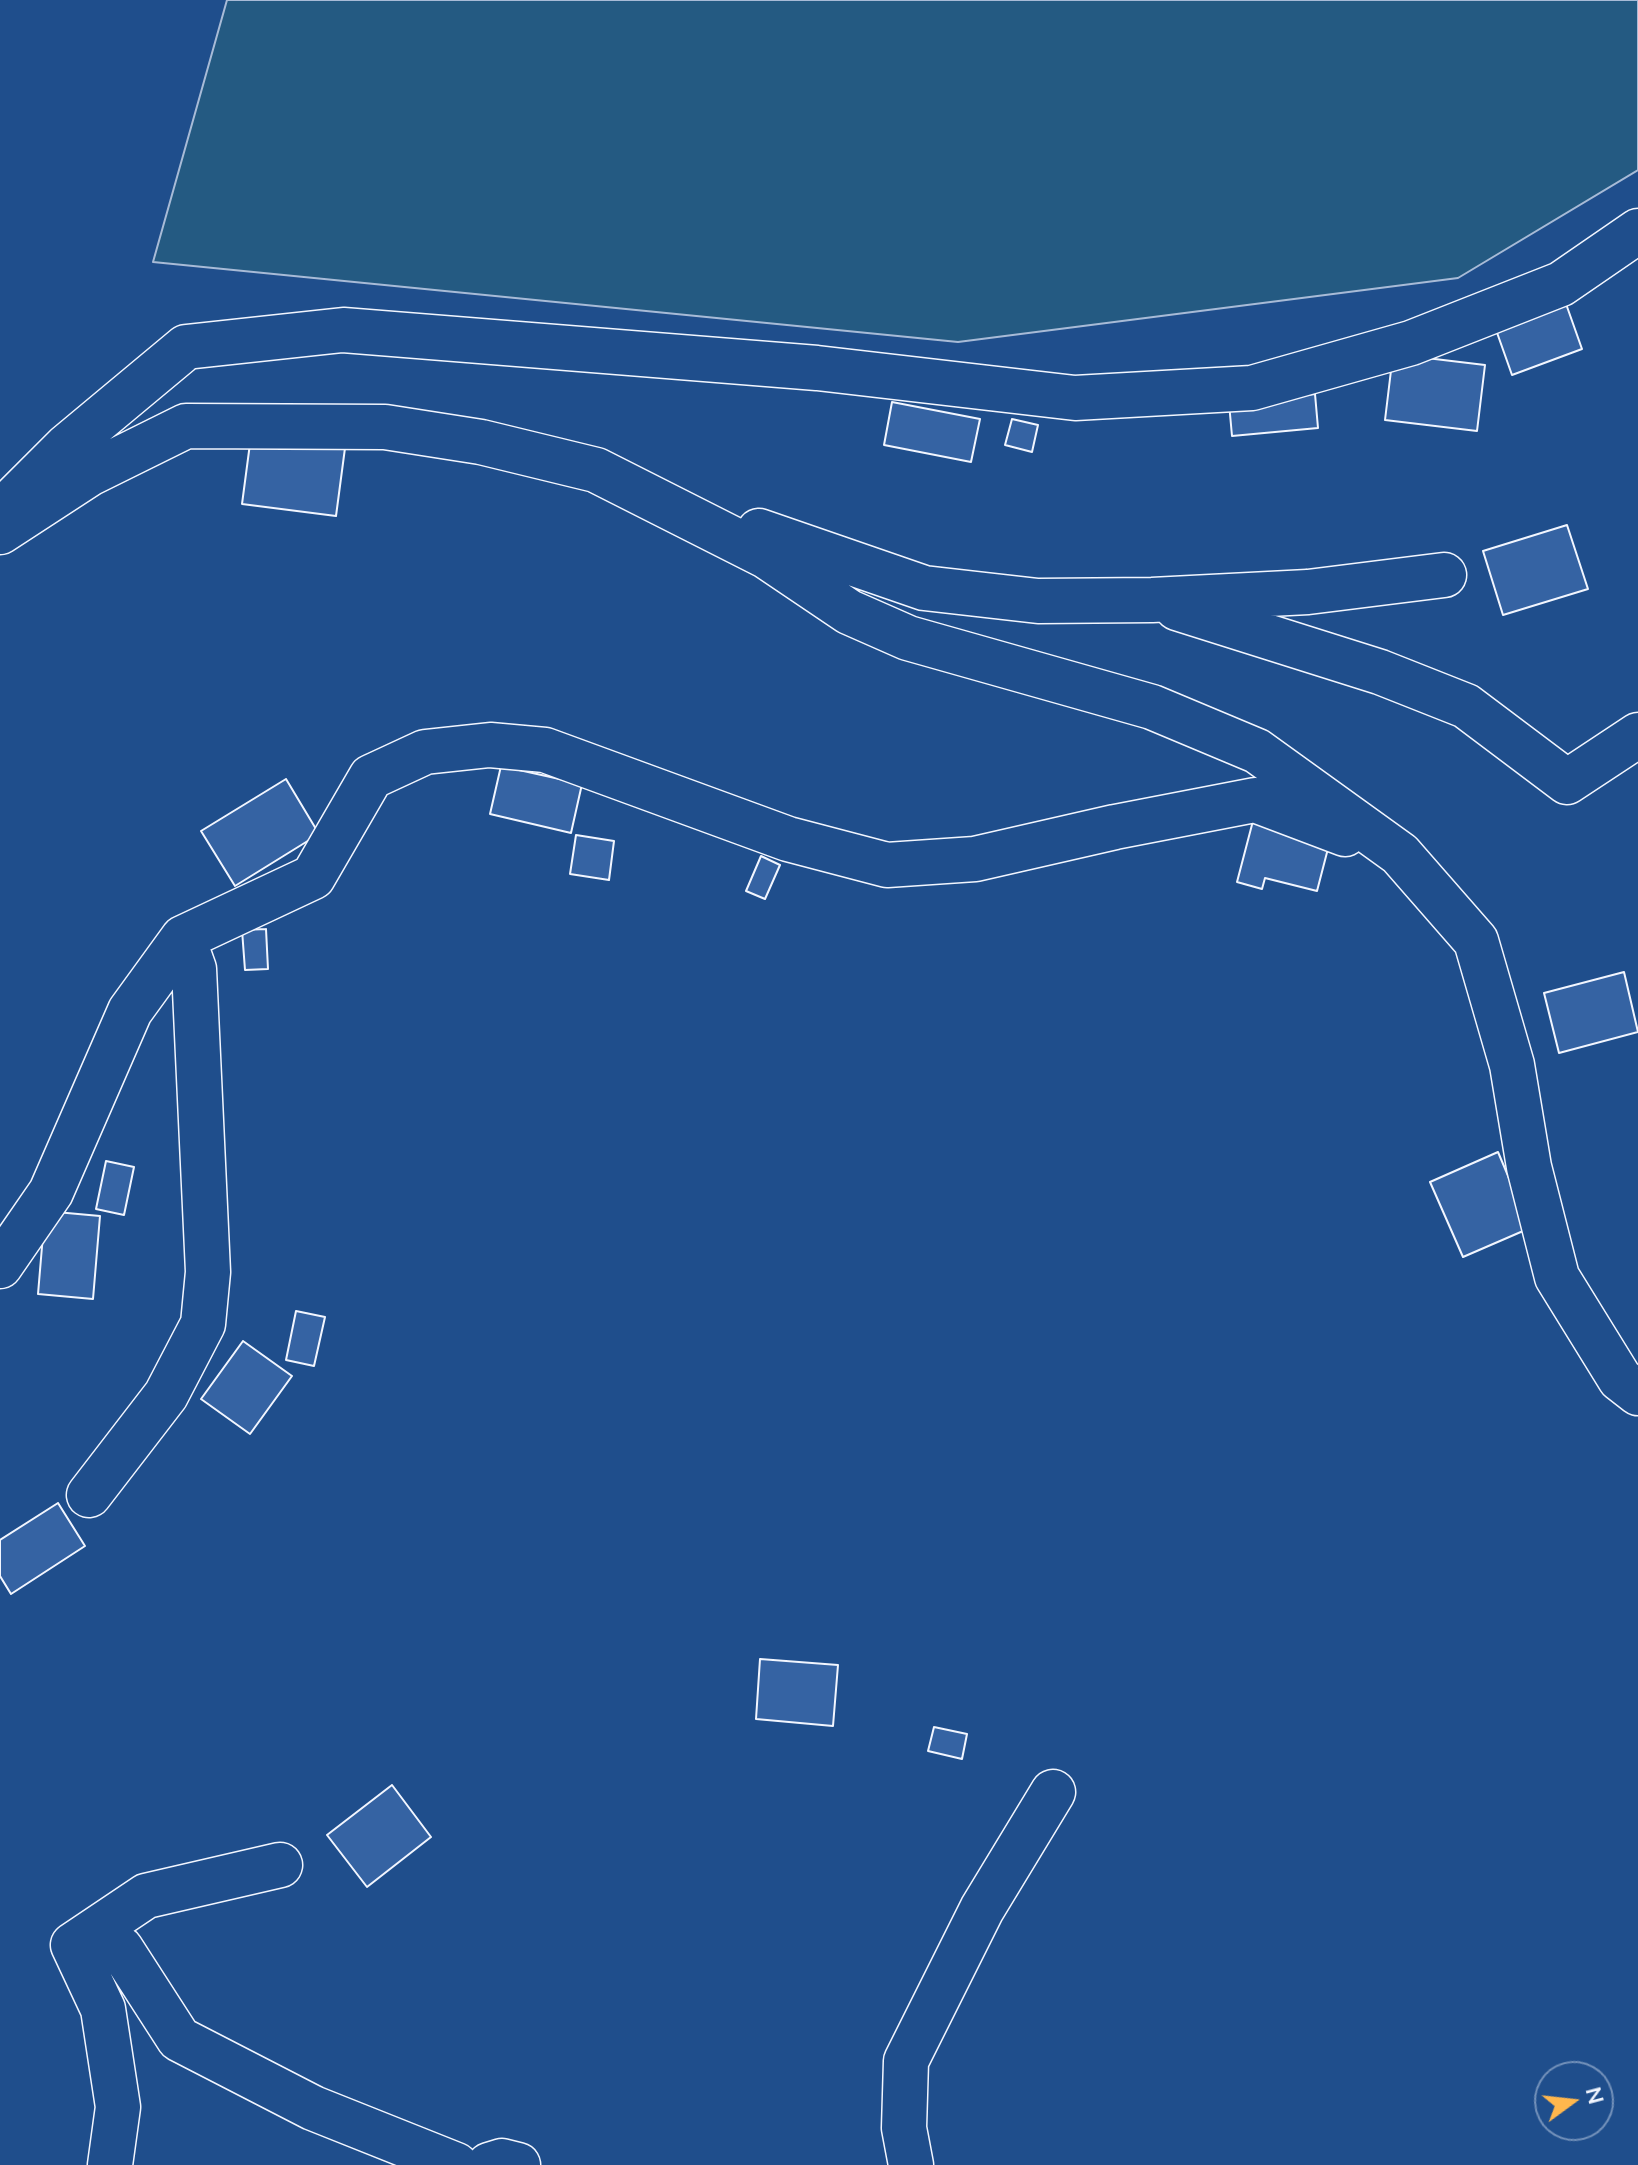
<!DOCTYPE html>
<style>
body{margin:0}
#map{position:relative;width:1638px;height:2165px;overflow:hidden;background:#1f4e8c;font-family:Mulish,sans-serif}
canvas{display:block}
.north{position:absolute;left:1534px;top:2061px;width:80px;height:80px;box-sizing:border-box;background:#1f4e8c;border:2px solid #7391ba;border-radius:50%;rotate:75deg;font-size:22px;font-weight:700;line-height:32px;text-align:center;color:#f2f6ff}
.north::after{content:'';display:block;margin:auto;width:28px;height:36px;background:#ffb74d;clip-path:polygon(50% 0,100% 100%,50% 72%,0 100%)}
</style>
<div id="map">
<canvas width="1638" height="2165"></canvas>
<div class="north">N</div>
</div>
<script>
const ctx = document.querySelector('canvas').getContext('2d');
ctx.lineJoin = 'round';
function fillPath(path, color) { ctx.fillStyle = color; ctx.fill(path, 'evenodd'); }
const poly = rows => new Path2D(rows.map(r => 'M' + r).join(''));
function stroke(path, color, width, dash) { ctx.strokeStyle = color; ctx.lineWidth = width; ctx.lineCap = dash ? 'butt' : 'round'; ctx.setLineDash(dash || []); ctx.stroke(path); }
const green = poly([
 [227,0,1638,0,1638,170,1458,278,958,342,153,262,227,0]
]);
fillPath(green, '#245a82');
stroke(green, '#a8bbd7', 2);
const building = poly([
 [1565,301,1582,349,1512,375,1495,327,1565,301],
 [1393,354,1485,365,1477,431,1385,420,1393,354],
 [1315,394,1318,428,1232,436,1229,403,1315,394],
 [892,402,980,419,971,462,884,445,892,402],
 [1012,419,1038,425,1032,452,1005,445,1012,419],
 [251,436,345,448,336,516,242,504,251,436],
 [1567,525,1588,589,1503,615,1483,551,1567,525],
 [501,766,582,784,571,833,490,814,501,766],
 [286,779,319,834,235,886,201,831,286,779],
 [1254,817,1331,837,1317,891,1265,878,1262,889,1237,882,1254,817],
 [576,835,614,841,609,880,570,874,576,835],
 [761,856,780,865,765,899,746,891,761,856],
 [266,929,268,969,245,970,242,930,266,929],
 [1624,972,1638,1032,1559,1053,1544,993,1624,972],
 [1498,1152,1530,1228,1463,1257,1430,1182,1498,1152],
 [106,1161,134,1167,124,1215,96,1209,106,1161],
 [45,1211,100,1216,93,1299,38,1294,45,1211],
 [296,1311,325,1317,314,1366,286,1360,296,1311],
 [243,1341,292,1376,250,1434,201,1399,243,1341],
 [58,1503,85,1546,11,1594,0,1576,0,1540,58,1503],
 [760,1659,838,1665,833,1726,756,1719,760,1659],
 [934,1727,967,1734,962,1759,928,1751,934,1727],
 [392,1785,431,1837,367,1887,327,1835,392,1785]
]);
fillPath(building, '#3563a3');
stroke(building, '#f2f6ff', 2);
const minor = poly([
 [10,503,66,447,186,347,343,330,817,368,1075,398,1252,388,1411,343,1561,284,1638,231],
 [759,531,924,588,1038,601,1152,600,1308,592,1444,575],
 [0,532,89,474,186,426,385,427,481,442,596,470,766,556,849,612,908,638,1152,707,1257,751,1400,854,1476,941,1512,1065,1529,1167,1557,1277,1620,1379,1638,1393],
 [1177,608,1380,672,1466,706,1567,782,1638,735],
 [0,1266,51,1192,130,1011,183,938,313,877,371,777,425,752,490,745,545,750,788,839,887,865,975,859,1115,827,1255,800,1345,834],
 [89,1495,166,1395,203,1324,208,1272,194,969,183,938],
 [73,1945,146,1896,280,1865],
 [110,2165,118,2107,103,2009,73,1945,121,1949,179,2039,313,2108,456,2165],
 [489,2165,502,2161,518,2165],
 [911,2165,904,2128,906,2061,982,1909,1053,1792]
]);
stroke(minor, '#f2f6ff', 47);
stroke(minor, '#1f4e8c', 44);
</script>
